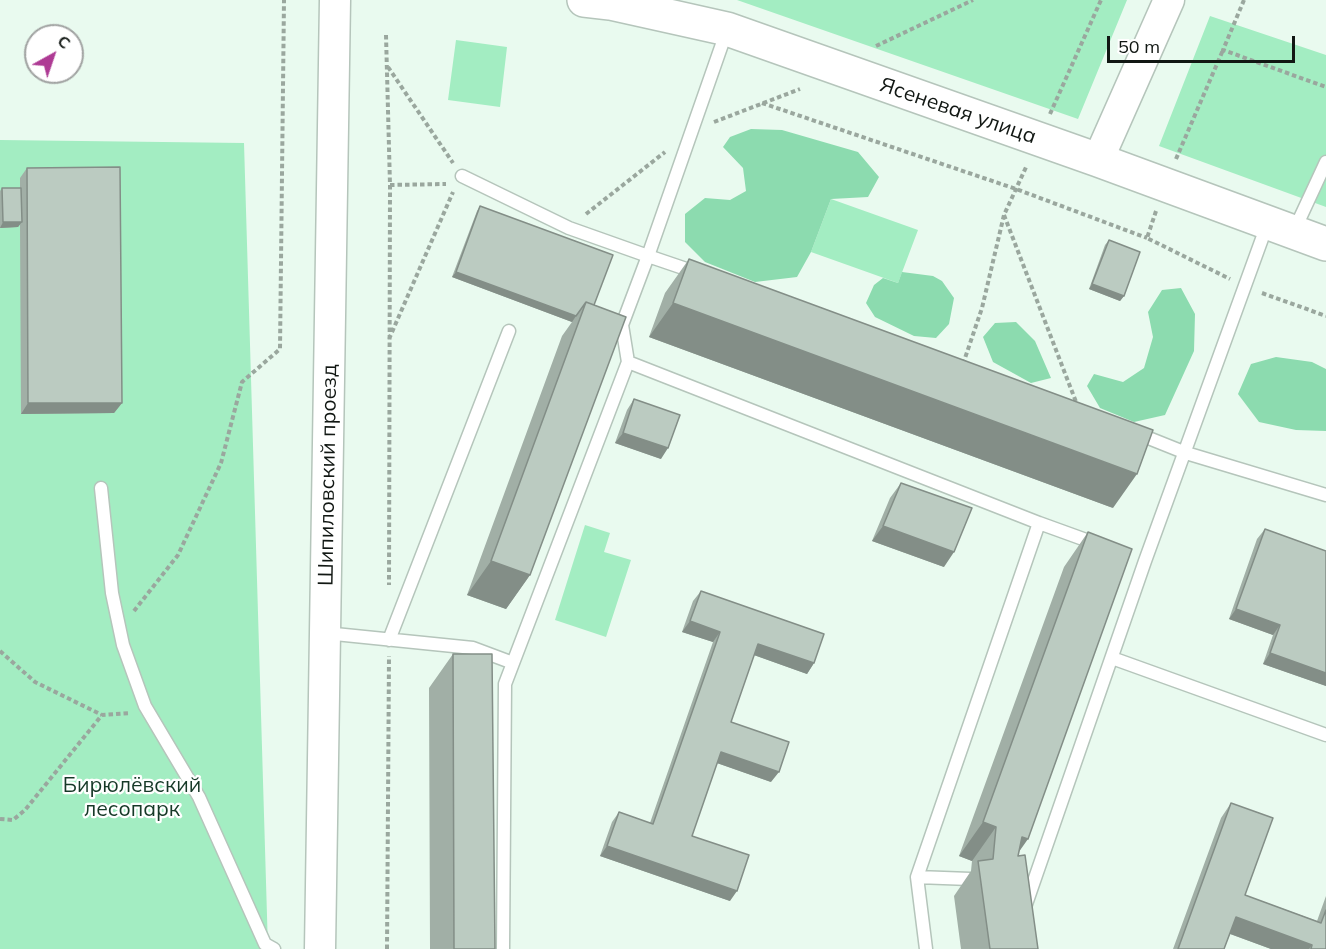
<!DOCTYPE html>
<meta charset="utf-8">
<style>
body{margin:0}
#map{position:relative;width:1326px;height:949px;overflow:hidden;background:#e9faef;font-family:Mulish,sans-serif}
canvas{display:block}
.north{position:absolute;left:24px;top:24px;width:60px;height:60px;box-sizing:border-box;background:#fff;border:2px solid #a0a2a1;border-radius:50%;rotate:40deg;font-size:16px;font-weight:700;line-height:24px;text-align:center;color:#111713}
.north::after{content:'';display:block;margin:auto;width:21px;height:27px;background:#ae3b94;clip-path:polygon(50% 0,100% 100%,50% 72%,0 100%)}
.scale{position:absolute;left:1107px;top:36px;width:188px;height:27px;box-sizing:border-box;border:3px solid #111713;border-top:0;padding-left:8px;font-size:18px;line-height:21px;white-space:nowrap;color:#111713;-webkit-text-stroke:4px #fff;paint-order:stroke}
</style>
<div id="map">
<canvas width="1326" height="949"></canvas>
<div class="north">С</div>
<div class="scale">50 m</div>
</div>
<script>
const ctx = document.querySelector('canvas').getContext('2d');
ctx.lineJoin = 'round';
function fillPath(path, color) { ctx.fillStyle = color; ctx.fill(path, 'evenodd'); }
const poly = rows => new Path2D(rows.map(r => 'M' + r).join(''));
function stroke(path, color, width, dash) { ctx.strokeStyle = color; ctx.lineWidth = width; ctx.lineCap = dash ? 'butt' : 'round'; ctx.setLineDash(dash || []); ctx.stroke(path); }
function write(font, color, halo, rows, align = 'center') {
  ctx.font = font + ' Mulish,sans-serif'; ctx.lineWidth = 4.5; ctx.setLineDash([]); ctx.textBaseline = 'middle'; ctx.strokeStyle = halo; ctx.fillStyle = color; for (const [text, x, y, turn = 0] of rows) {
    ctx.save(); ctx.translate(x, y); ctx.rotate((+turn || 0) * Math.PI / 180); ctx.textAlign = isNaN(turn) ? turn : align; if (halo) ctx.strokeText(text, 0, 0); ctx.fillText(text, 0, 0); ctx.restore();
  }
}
fillPath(poly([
 [737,0,1127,0,1078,119],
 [1210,16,1326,55,1326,207,1159,146],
 [456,40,507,47,500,107,448,100],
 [0,140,244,143,268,949,0,949],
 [831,199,918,230,898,283,811,252],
 [585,525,610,533,604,552,631,560,606,637,555,620]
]), '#a3edc2');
fillPath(poly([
 [751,129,782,130,858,152,879,177,868,197,831,199,811,252,797,277,755,282,705,262,685,242,685,214,705,198,730,200,746,191,743,168,723,147,730,137],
 [902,272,933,276,942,281,954,298,949,324,936,338,914,336,875,317,866,303,874,285,883,278,898,283],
 [1181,288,1195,314,1194,351,1165,415,1134,422,1100,408,1087,386,1094,374,1123,382,1144,368,1153,337,1148,312,1162,290],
 [1016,322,1035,341,1051,378,1031,383,993,362,983,337,995,323],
 [1276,357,1312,362,1326,369,1326,431,1296,430,1259,422,1238,394,1251,364]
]), '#8cdbaf');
const service = poly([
 [462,176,569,228,648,256,622,325,628,362,505,684,503,949],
 [1294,231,1326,162],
 [698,273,648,256,727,30],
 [628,362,1039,523],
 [1136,433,1186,453,1326,495],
 [101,488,112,593,123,645,145,706,199,797,265,944,274,949],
 [325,633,473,648,513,663],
 [389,640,509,331],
 [1112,658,1326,735],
 [917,877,970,879],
 [1025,907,1145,561,1267,225],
 [926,949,917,877,1039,523,1097,544]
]);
const tertiary = poly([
 [1098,160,1169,0],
 [320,949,335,0]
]);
const secondary = poly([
 [584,0,610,3,727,29,1098,160,1326,244]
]);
stroke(service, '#b5c5bb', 15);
stroke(tertiary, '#b5c5bb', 33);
stroke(secondary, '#b5c5bb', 36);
stroke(poly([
 [1244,0,1223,50,1326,87],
 [386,35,390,185,389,585],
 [876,46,973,0],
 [388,67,453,163],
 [762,103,1016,189,1147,238],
 [1050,114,1101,0],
 [714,122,800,89],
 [1176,159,1223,50],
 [390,185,446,184],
 [1156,211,1147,238,1230,279],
 [586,214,665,152],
 [1004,215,1078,407],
 [1262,293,1326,316],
 [389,339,453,192],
 [963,364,982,308,1004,215,1027,165],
 [134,611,178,555,221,463,242,382,280,349,284,0],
 [0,651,35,682,102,715],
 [0,819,13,820,25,810,102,715,131,713],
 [387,949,389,656]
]), '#9aa79e', 4, [4.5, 3]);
stroke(service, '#fff', 12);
stroke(tertiary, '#fff', 30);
stroke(secondary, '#fff', 33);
fillPath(poly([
 [27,168,122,403,114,413,21,414,20,224,18,227,0,228,0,191,2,188,20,188,20,178],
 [480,206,594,305,530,575,506,609,467,595,562,336,572,322,452,277,477,211],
 [1109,240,1124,296,1120,301,1089,289,1105,245],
 [689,259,1113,508,649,337,665,293],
 [634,399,661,459,615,443,627,410],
 [901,483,944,567,872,541,890,498],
 [1265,529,1326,551,1326,686,1263,664,1273,635,1229,619,1257,539],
 [1088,532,1018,856,1038,949,961,949,954,896,971,871,972,861,959,856,1064,567],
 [701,591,814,663,807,674,754,655,731,722,771,782,717,763,692,836,730,901,600,856,612,822,619,812,650,823,713,642,682,632,693,601],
 [453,654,495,949,430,949,429,688],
 [1231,803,1245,895,1317,921,1326,896,1326,949,1271,949,1230,934,1224,949,1173,949,1221,818]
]), '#a1afa6');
fillPath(poly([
 [3,222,22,222,18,227,0,228],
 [456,272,576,316,572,322,452,277],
 [1092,284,1124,296,1120,301,1089,289],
 [673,303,1137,474,1113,508,649,337],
 [28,403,122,403,114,413,21,414],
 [623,433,668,448,661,459,615,443],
 [883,526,954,552,944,567,872,541],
 [491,561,530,575,506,609,467,595],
 [1236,609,1280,625,1273,635,1229,619],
 [690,621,720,632,713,642,682,632],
 [758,644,814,663,807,674,751,654],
 [1270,653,1326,673,1326,686,1263,664],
 [721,752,779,772,771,782,714,762],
 [983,822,996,827,972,861,959,856],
 [1022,837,1028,839,1004,873],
 [607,846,737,891,730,901,600,856],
 [1236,917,1312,945,1309,949,1271,949,1225,932]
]), '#838e87');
const building = poly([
 [120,167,122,403,28,403,27,168,120,167],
 [2,188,21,188,22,222,3,222,2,188],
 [480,206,613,255,594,305,586,302,576,316,456,272,480,206],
 [1109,240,1140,252,1124,296,1092,284,1109,240],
 [689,259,1153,430,1137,474,673,303,689,259],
 [586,302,626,317,530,575,491,561,586,302],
 [634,399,680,415,668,448,623,433,634,399],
 [901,483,972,508,954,552,883,526,901,483],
 [1265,529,1326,551,1326,673,1270,653,1280,625,1236,609,1265,529],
 [1088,532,1132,549,1028,839,1022,837,1018,856,1025,855,1038,949,990,949,978,861,993,859,996,827,983,822,1088,532],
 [701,591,824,634,814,663,758,644,731,722,789,742,779,772,721,752,692,836,749,855,737,891,607,846,619,812,653,824,720,632,690,621,701,591],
 [453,654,492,654,495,949,454,949,453,654],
 [1231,803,1273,818,1245,895,1321,923,1326,910,1326,949,1311,949,1312,945,1236,917,1224,949,1178,949,1231,803]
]);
fillPath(building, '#bbcbc1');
stroke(building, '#838e87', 1.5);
write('21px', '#111713', '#fff', [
 ["Ясеневая улица",958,111,19],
 ["Шипиловский проезд",328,475,-89]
]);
write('21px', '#163927', '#fff', [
 ["Бирюлёвский",132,786],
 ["лесопарк",132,810]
]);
</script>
